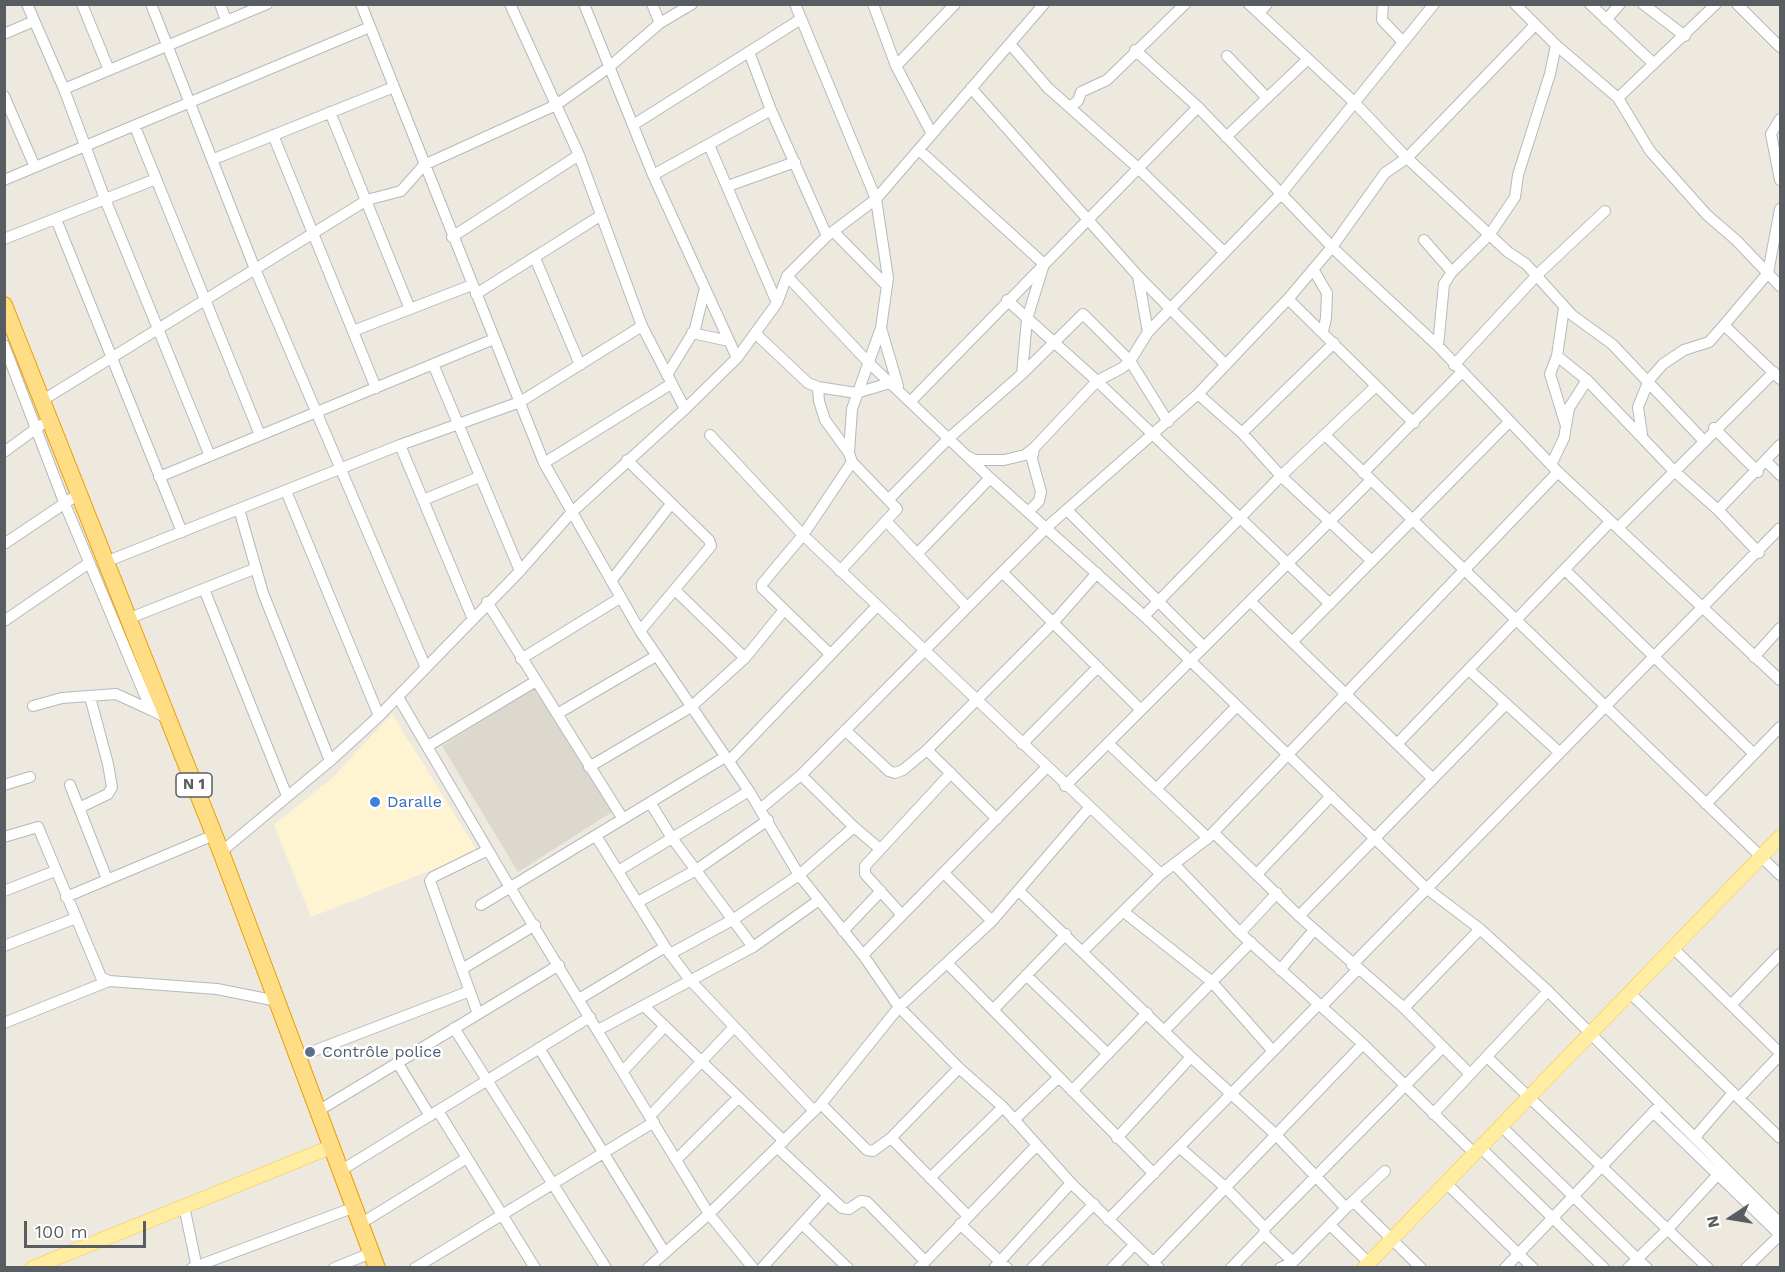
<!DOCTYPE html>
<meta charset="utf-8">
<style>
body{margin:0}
#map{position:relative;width:1785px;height:1272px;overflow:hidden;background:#ede9df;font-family:"Work Sans",sans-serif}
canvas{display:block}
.frame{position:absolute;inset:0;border:6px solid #585d62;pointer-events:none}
.north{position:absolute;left:1701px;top:1188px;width:60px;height:60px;-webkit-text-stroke:4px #fff;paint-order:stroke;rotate:258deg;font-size:16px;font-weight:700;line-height:24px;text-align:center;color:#585d62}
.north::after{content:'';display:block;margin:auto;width:21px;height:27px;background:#585d62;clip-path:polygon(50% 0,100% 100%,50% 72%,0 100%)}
.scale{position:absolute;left:24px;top:1221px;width:122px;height:27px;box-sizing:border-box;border:3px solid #585d62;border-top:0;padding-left:8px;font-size:18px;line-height:21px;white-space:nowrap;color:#585d62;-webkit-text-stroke:4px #fff;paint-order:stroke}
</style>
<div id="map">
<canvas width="1785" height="1272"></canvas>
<div class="frame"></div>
<div class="north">N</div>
<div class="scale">100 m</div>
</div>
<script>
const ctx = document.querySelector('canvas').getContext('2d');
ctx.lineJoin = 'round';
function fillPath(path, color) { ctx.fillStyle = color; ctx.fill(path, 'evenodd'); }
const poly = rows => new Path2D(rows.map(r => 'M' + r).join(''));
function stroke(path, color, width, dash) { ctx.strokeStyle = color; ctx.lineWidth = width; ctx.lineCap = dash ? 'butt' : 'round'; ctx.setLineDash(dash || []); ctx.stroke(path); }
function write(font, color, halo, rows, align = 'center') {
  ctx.font = font + ' "Work Sans",sans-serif'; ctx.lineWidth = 5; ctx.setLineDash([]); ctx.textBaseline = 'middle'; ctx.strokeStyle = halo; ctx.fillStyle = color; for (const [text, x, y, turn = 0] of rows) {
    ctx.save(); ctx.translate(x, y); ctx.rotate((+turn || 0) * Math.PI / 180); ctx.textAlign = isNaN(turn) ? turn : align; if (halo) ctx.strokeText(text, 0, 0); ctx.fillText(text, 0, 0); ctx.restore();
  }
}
fillPath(poly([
 [392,714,478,852,311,917,274,825,331,779]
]), '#fff4d2');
fillPath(poly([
 [534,688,612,812,518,872,442,746]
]), '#dcd8ce');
const minor = poly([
 [27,4,64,89,105,199,210,456],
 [82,4,109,70],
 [151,4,255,269,426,668],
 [220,4,226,20],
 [361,4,544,463,640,631,749,791,799,875,863,955,899,1007,959,1068,1003,1107,1071,1183,1159,1268],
 [510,4,579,155,642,326,685,409],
 [584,4,653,175,737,358],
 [652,4,660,23],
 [795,4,876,199,888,278,881,328,852,409,849,453,852,462,897,509,840,571],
 [873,4,896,66,932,134],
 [1383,4,1382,20,1403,42],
 [1515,4,1556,45,1618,98,1650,151,1707,215,1736,240,1780,286],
 [1590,4,1653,63],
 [1643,4,1685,36],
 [1737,4,1780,47],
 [1259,13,1267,4],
 [1606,20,1620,4],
 [1535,25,1407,158,1508,252,1526,264,1572,315,1612,344,1703,440],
 [4,34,34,21],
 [1010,44,1048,88,1138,168,1224,252],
 [1135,50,1198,107,1336,251,1438,346,1558,472,1780,680],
 [749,52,771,110,827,236],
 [1227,56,1267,98],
 [896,66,955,4],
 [971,88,1138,276,1226,365],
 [64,89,267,4],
 [4,96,35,167],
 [1618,98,1716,4],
 [1070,106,1078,101,1081,92,1107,80,1185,4],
 [330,112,410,309],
 [1780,119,1771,134,1780,180],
 [633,125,801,19],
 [135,127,260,435],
 [273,135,376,388],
 [1226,137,1308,59],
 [709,145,777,303],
 [214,159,394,87],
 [653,175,771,110],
 [4,180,370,27],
 [728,186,795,162],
 [56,219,182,532],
 [834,232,887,286],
 [452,237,579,155],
 [4,239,156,179],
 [1424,240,1452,272],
 [535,258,580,365],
 [1313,269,1327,293,1326,318,1323,332],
 [787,276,869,363,990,478,1144,616,1426,888,1480,929,1548,991,1780,1223],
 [1138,276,1148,332],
 [476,294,600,216],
 [1288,299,1414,423],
 [1007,300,1097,381,1330,604],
 [1564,308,1557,356,1550,374,1565,423],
 [1724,325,1768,273,1780,209],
 [881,328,898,386],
 [353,331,472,285],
 [692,333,729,341],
 [756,334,808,383,818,387,856,393,890,383],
 [4,345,64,502,151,710,167,718],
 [1438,346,1444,284,1452,272,1490,234,1515,197,1518,175,1550,74,1556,45],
 [1557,356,1587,380,1673,470,1718,510,1780,445],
 [433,364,520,571],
 [1454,365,1537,275,1605,211],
 [1022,374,1083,314,1130,361,1168,422],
 [667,375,695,329,705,288],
 [818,387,819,401,825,420,849,453],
 [1198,394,1242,433,1281,476,1372,561],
 [43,400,367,200,401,191,424,165,556,105,608,68,660,23,692,4],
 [910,402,1198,107],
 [1714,428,1758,472],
 [1242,433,1334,343],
 [710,435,803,535,1161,874],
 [1642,435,1638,407,1649,380,1663,364,1684,350,1709,342,1724,325,1780,379],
 [1326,436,1780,875],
 [400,445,472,617],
 [4,452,41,425],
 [969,457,975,460,1004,460,1025,455,1034,448],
 [627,460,709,540,711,546,640,631],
 [1766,461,1780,475],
 [544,463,671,384],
 [1551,465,1564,438,1569,408,1587,380],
 [1363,473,1461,373],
 [159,477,494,339],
 [286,491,379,716],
 [889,499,949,438,1022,374,1027,319,1044,264,919,150],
 [423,500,479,477],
 [239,509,263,593,330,761],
 [1718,510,1759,553],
 [1029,511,1039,501,1041,492,1032,459,1034,448,1097,381,1122,368,1130,361,1148,332,1280,195,1434,4],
 [1068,511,1204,647],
 [887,522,967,607],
 [1618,528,1774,372],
 [4,544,80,493],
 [918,553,990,478],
 [108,561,400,445,520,402,642,326],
 [1565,570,1754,754],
 [1003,573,1141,710],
 [611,581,671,504],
 [204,589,287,796],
 [676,591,745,658],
 [1250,601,1433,779],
 [487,602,623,819],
 [1144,616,1281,476,1376,386],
 [130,618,254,569],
 [4,621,89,563],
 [1292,642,1509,422],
 [830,654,762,588,762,584,803,535,852,462],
 [1754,657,1780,628],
 [521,659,620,598],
 [1469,670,1559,752],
 [398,697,505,879,709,1214,753,1268],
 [33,706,62,698,116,694,151,710],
 [557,714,656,656],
 [845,730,889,771,895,773,903,770,927,750,1052,624,1097,573],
 [1108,743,1208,838],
 [1022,744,1098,667],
 [1397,744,1610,522],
 [428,746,536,681],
 [927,750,997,819],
 [729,761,877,606],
 [589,767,691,707,745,658,784,610],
 [801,775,854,827],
 [4,785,30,777],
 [70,785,107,879],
 [1065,786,1371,480],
 [1156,789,1237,706],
 [651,804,672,838,753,947],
 [1706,804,1780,727],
 [79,808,108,794,112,787,108,764,90,697],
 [760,809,801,775,1046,528,1198,394,1288,299,1332,247,1385,173,1407,158,1354,102,1249,4],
 [1214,833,1299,916,1404,1008,1470,1074],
 [596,836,665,947,690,980,814,1111],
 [4,837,38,827,101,977,109,981,217,989,277,1001],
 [221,852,330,761,379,716,520,571,571,513,685,409,737,358,777,303,787,276,827,236,876,199,1044,4],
 [1174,864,1240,933,1363,1044,1474,1153],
 [618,871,749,791],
 [944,873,992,921],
 [1257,874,1331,796],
 [4,891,55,871],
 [1019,891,1191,1057,1275,1134,1346,1208,1293,1262,1280,1268],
 [66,897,214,835],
 [638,902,696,870,768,820],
 [481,905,725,757],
 [1124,912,1211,981,1272,1050],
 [902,915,865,874,865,866,951,773],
 [1299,916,1505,705],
 [843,931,881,891],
 [1240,933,1277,893],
 [4,946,76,918],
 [1673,948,1780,1053],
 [1083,951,1161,874,1208,838,1558,472],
 [670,954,734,919,799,875,854,827,880,849],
 [863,955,1046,768],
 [948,964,1154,1174],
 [1352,965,1780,528],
 [462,969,535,925],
 [1280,970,1314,930],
 [1026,975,1108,1054],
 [1630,993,1780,1138],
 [579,999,665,947],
 [1731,1005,1780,954],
 [644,1006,784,1141],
 [1321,1007,1358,969],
 [1404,1008,1480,929],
 [993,1010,1066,934],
 [478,1014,430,881,433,877,488,850],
 [4,1023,109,981],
 [454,1028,606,1268],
 [598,1030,753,947,819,900],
 [1164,1031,1251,942],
 [539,1048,665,1253],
 [298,1057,470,991],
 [1487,1057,1708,1268],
 [397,1062,430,1116],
 [623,1071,665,1026],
 [1072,1091,1147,1013],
 [1739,1098,1780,1055],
 [821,1104,867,1150,873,1151,891,1138,959,1068],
 [318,1111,559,965],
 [438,1111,535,1268],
 [1653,1112,1780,1235],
 [1433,1114,1548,991],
 [650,1116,734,1027],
 [1014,1120,1059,1077],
 [1500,1125,1647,1268],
 [1695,1137,1733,1093],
 [891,1138,968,1216],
 [1117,1138,1191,1057],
 [1179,1147,1225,1187,1265,1228,1264,1234,1293,1262],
 [1480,1147,1604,1268],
 [778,1148,842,1208,849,1209,861,1201,867,1202,925,1261],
 [677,1159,738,1098],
 [340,1171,590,1017],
 [930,1178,1003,1107],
 [1446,1183,1533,1268],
 [1353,1201,1421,1268],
 [184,1206,197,1268],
 [1348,1206,1385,1171],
 [1108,1220,1318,1005],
 [360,1224,467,1158],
 [802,1224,848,1268],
 [960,1224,1007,1268],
 [1330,1225,1369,1263],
 [1265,1228,1443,1047],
 [1154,1262,1363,1044],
 [192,1268,355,1207],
 [334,1268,371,1253],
 [415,1268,654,1122],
 [648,1268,709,1214,821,1104,899,1007,992,921,1089,808],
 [762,1268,827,1196],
 [919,1268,1036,1146],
 [994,1268,1071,1183],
 [1032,1268,1094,1204],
 [1112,1268,1134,1245],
 [1231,1268,1264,1234],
 [1505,1268,1661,1104],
 [1628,1268,1668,1229,1721,1171],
 [1746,1268,1780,1235]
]);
const major = poly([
 [32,1268,331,1147],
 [1364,1268,1780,837]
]);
const highway = poly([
 [4,305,221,852,377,1268]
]);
stroke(minor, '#b5b8bd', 12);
stroke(major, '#fbc64a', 15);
stroke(highway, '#ec9d00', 18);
stroke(minor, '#fff', 10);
stroke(major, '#ffeea2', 14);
stroke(highway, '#ffdd84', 16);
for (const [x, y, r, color] of [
 [375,802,6,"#3f7fe0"],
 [310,1052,6,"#5c6f8a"]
]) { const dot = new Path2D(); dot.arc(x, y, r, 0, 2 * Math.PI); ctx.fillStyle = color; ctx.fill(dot); stroke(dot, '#fff', 2); }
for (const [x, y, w] of [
 [194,785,36]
]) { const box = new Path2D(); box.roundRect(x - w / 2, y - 12, w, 24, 4.5); ctx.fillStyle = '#fff'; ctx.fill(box); stroke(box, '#585d62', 1.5); }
write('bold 15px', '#585d62', null, [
 ["N 1",194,785]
]);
write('16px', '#366cbe', '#fff', [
 ["Daralle",387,802]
], 'left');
write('16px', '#4e5e75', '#fff', [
 ["Contrôle police",322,1052]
], 'left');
</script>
